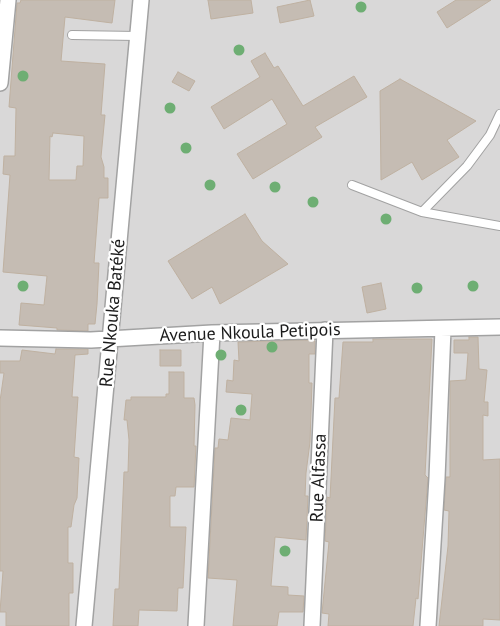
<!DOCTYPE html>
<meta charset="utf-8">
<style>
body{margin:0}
canvas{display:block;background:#edeadf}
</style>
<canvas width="500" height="626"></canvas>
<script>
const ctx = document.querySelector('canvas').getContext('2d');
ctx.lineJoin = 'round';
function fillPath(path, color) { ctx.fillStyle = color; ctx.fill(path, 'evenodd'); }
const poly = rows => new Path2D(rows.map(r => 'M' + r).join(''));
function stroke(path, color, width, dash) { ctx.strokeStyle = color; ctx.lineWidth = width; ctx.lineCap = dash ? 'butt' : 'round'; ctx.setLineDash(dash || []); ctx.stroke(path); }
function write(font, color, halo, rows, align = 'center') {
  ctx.font = font + ' "PT Sans",sans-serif'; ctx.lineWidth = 4.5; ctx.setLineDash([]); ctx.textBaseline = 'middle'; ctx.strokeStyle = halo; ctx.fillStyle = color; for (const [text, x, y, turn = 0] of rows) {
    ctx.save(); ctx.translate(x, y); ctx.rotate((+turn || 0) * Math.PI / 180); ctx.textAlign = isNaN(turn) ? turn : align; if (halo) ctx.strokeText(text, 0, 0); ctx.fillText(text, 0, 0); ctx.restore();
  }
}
fillPath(poly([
 [0,0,500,0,500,626,0,626]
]), '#d9d8d8');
const building = poly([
 [21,0,115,0,112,23,65,17,61,61,105,64,101,115,105,115,101,157,104,167,104,178,108,178,108,198,99,198,94,263,99,263,97,304,95,324,88,324,88,331,57,330,57,328,19,325,21,303,44,305,47,276,3,272,10,175,3,174,4,156,15,156,16,108,9,107,17,3,20,3,21,0],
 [53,133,84,136,83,166,77,166,76,180,49,180,50,136,52,137,53,133],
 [208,0,251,0,253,13,211,19,208,0],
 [310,0,314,16,280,23,277,7,310,0],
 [456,0,491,0,447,28,437,12,456,0],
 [265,53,274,68,278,66,303,106,354,76,367,97,315,127,322,137,253,179,237,154,287,124,272,99,224,129,211,107,260,77,251,61,265,53],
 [178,72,195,81,189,91,172,82,178,72],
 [400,79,476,121,447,140,459,157,422,180,412,162,381,180,380,91,400,79],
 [245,214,262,241,288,264,220,304,212,287,192,299,168,261,245,214],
 [381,283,386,309,367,313,362,287,381,283],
 [469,337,478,337,479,369,487,370,484,402,488,402,488,416,483,415,483,460,500,459,500,620,483,619,483,626,439,626,448,546,449,511,444,510,446,477,450,477,450,381,466,380,468,353,454,353,454,340,469,340,469,337],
 [373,339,432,339,425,475,428,478,418,599,416,598,413,626,328,626,329,614,322,613,329,542,325,541,327,497,330,498,335,398,339,398,343,342,373,342,373,339],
 [306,340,315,341,315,354,309,354,309,383,312,383,310,442,306,473,305,496,308,496,306,540,275,537,271,586,288,587,288,595,304,596,303,612,279,612,277,626,233,626,237,580,208,578,215,448,218,448,219,439,228,440,231,418,250,420,252,394,226,392,227,380,233,381,234,360,239,361,238,342,306,340],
 [56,349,88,349,88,354,75,355,72,397,78,397,74,457,79,458,77,498,74,505,71,527,68,527,68,563,73,563,73,593,69,593,69,626,6,626,6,612,0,612,3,571,0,571,0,401,4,373,0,373,0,361,20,361,22,350,55,354,56,349],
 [160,350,181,350,181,366,160,366,160,350],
 [169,372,184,372,184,398,194,398,195,405,194,446,196,446,194,487,176,487,175,496,170,496,170,527,186,527,183,588,178,588,177,611,139,610,138,626,113,626,115,589,119,589,124,472,128,472,129,440,127,420,124,420,126,400,131,400,131,397,166,397,166,394,169,394,169,372]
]);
fillPath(building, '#c5bcb3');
stroke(building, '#bfb1a1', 1);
const service = poly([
 [72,35,137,36],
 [352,185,422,212,500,226],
 [422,212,467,166,490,135,500,114]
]);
const minor = poly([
 [0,83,8,0],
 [0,338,91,340,212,333,500,327],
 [84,626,141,0],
 [196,626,212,333],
 [312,626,325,330],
 [428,626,437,478,443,329]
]);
stroke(service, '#a2a2a2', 10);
stroke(minor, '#a2a2a2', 18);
stroke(service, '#fff', 8);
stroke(minor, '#fff', 15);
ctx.fillStyle = '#6eae73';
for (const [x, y] of [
 [361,7],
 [239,50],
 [23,76],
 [170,108],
 [186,148],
 [210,185],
 [275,187],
 [313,202],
 [386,219],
 [23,286],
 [473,286],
 [417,288],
 [272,347],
 [221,355],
 [241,410],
 [285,551]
]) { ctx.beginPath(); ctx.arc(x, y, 5.5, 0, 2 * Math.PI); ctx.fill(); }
write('18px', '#1b1b1b', '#fff', [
 ["Rue Nkouka Batéké",113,313,-85],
 ["Avenue Nkoula Petipois",250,333,-2],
 ["Rue Alfassa",319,478,-88]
]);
</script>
